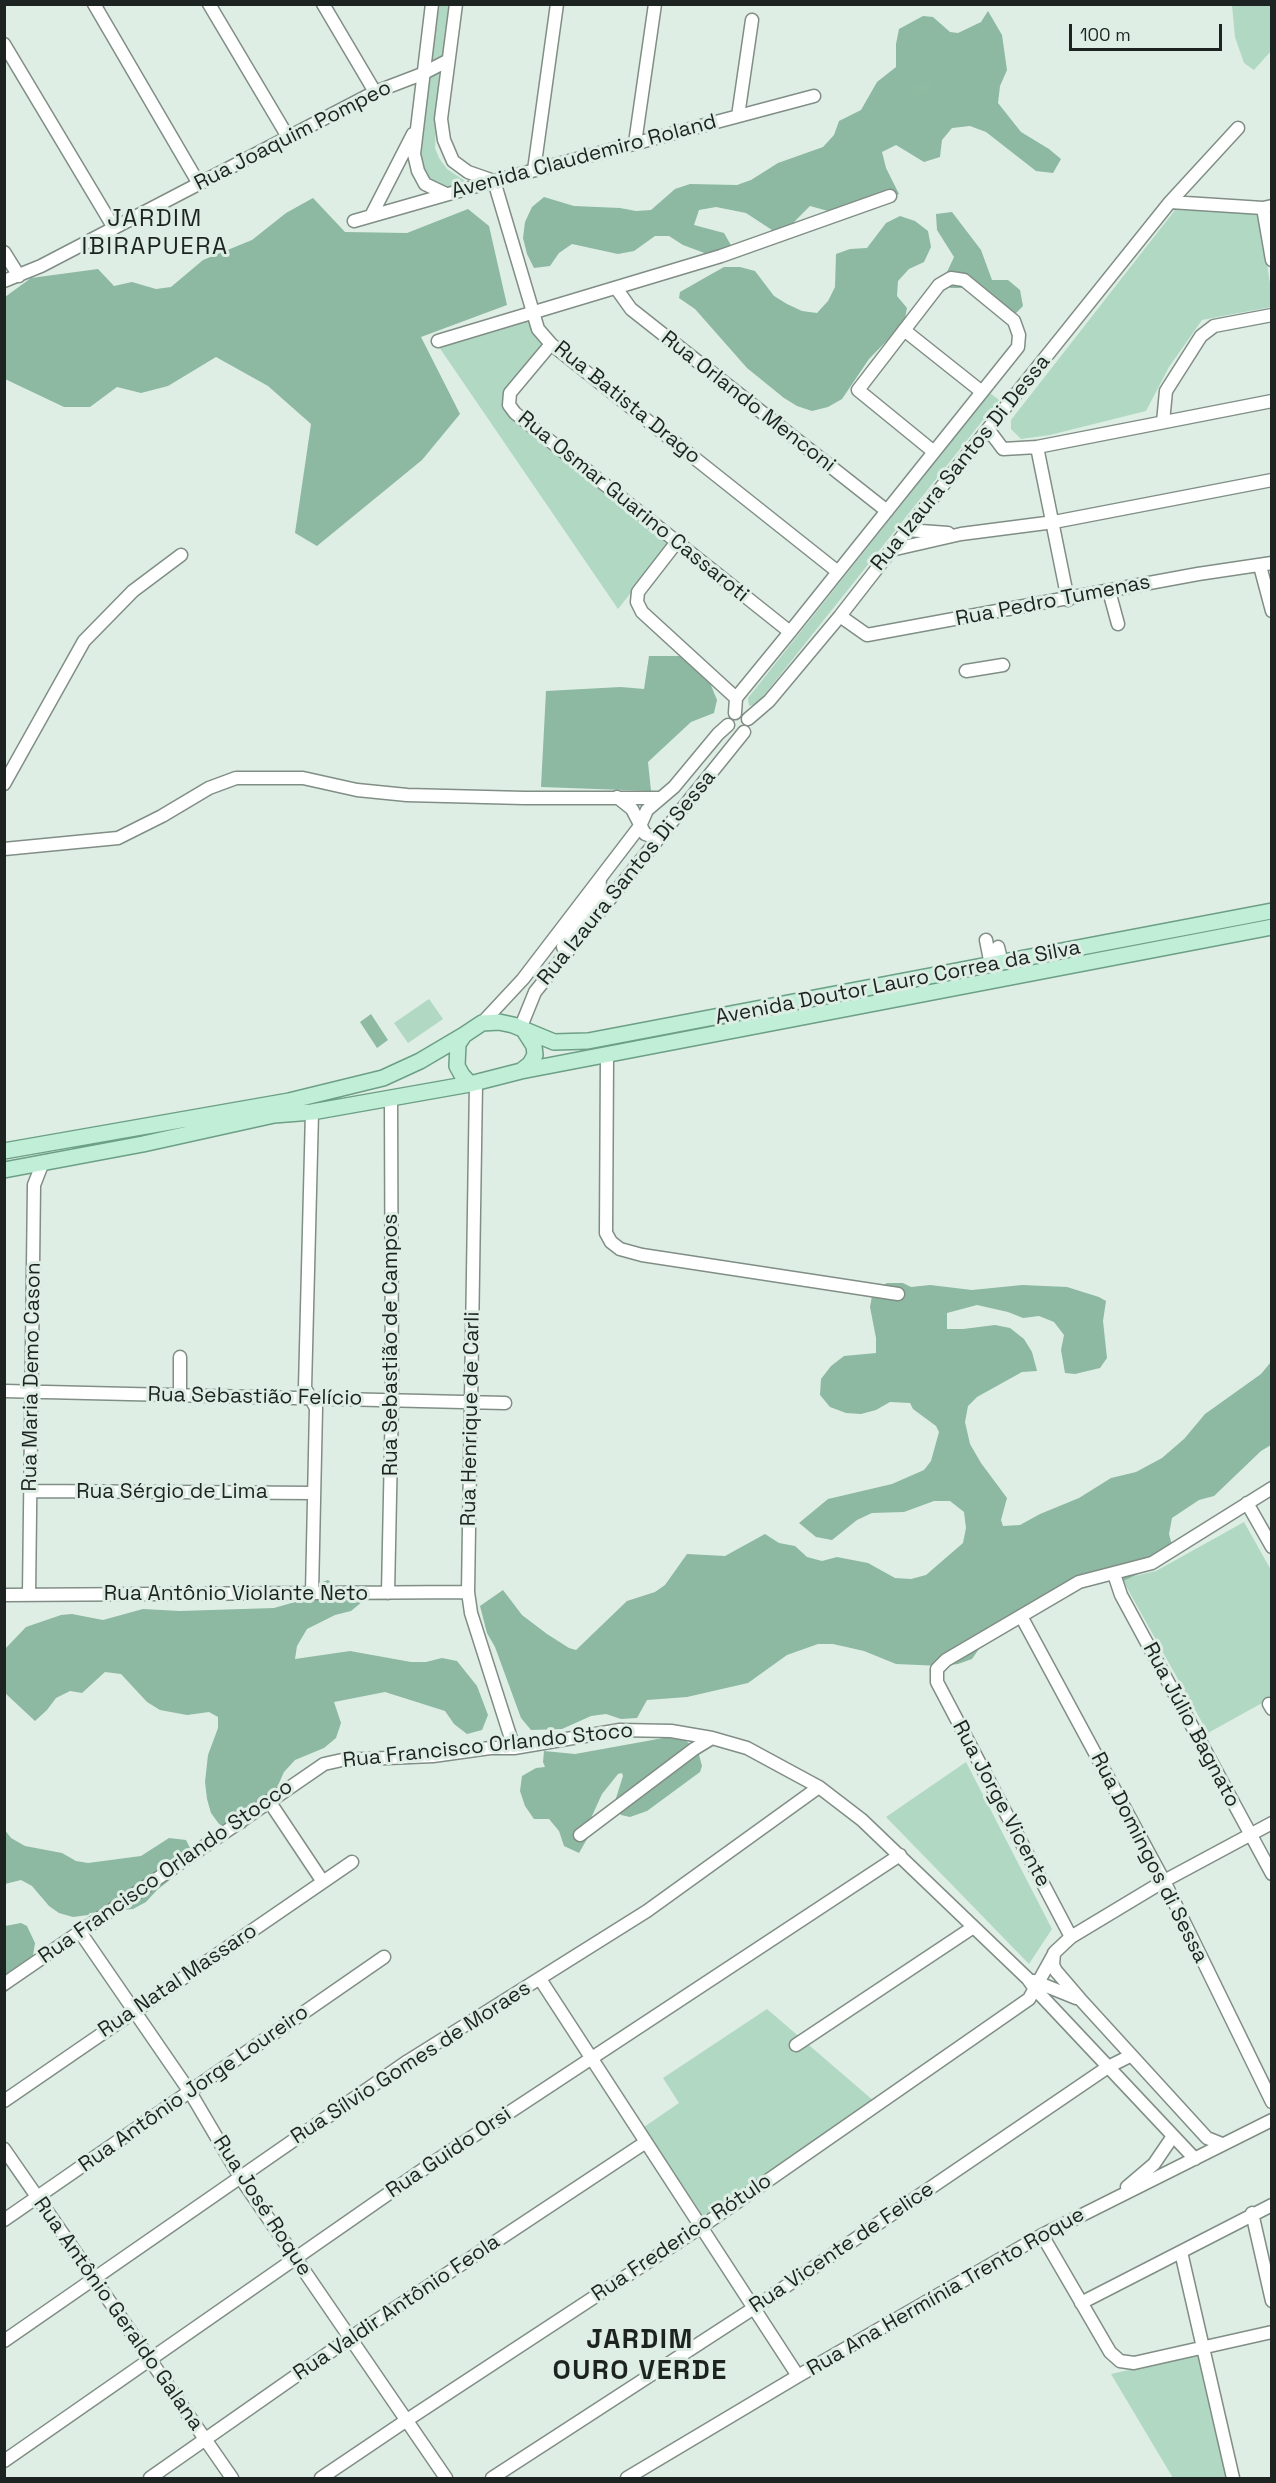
<!DOCTYPE html>
<meta charset="utf-8">
<style>
body{margin:0}
#map{position:relative;width:1276px;height:2483px;overflow:hidden;background:#deeee5;font-family:"Space Grotesk",sans-serif}
canvas{display:block}
.frame{position:absolute;inset:0;border:6px solid #1d2320;pointer-events:none}
.scale{position:absolute;left:1069px;top:24px;width:153px;height:27px;box-sizing:border-box;border:3px solid #1d2320;border-top:0;padding-left:8px;font-size:18px;line-height:21px;white-space:nowrap;color:#1d2320;-webkit-text-stroke:4px #deeee5;paint-order:stroke}
</style>
<div id="map">
<canvas width="1276" height="2483"></canvas>
<div class="frame"></div>
<div class="scale">100 m</div>
</div>
<script>
const ctx = document.querySelector('canvas').getContext('2d');
ctx.lineJoin = 'round';
function fillPath(path, color) { ctx.fillStyle = color; ctx.fill(path, 'evenodd'); }
const poly = rows => new Path2D(rows.map(r => 'M' + r).join(''));
function stroke(path, color, width, dash) { ctx.strokeStyle = color; ctx.lineWidth = width; ctx.lineCap = dash ? 'butt' : 'round'; ctx.setLineDash(dash || []); ctx.stroke(path); }
function write(font, color, halo, rows, align = 'center') {
  ctx.font = font + ' "Space Grotesk",sans-serif'; ctx.lineWidth = 6; ctx.setLineDash([]); ctx.textBaseline = 'middle'; ctx.strokeStyle = halo; ctx.fillStyle = color; for (const [text, x, y, turn = 0] of rows) {
    ctx.save(); ctx.translate(x, y); ctx.rotate((+turn || 0) * Math.PI / 180); ctx.textAlign = isNaN(turn) ? turn : align; if (halo) ctx.strokeText(text, 0, 0); ctx.fillText(text, 0, 0); ctx.restore();
  }
}
fillPath(poly([
 [438,5,450,5,442,59,429,67],
 [1232,5,1271,5,1271,51,1254,70,1244,63,1235,37],
 [439,72,435,148,439,158,447,169,468,183,447,190,428,181,421,171,419,144,427,79],
 [1175,210,1259,212,1271,290,1271,307,1202,320,1169,367,1146,411,1050,435,1021,439,1011,429,1011,420],
 [529,318,542,345,505,394,508,413,669,545,618,609,439,347],
 [990,393,999,400,757,704,749,706,748,698],
 [429,999,443,1019,408,1043,394,1023],
 [1244,1522,1271,1570,1271,1698,1208,1733,1122,1579,1156,1571],
 [966,1762,1052,1929,1029,1964,886,1817],
 [767,2009,875,2102,703,2216,644,2127,679,2103,663,2078],
 [1197,2355,1226,2478,1173,2478,1111,2374]
]), '#b0d8c2');
fillPath(poly([
 [988,11,1002,35,1007,70,1000,86,998,103,1021,132,1049,149,1061,159,1053,173,1036,171,986,132,970,126,952,128,942,140,940,157,924,162,896,145,882,152,886,168,899,194,839,214,810,206,788,228,772,230,746,213,716,207,699,210,694,225,724,233,732,247,707,254,683,245,669,236,655,236,634,251,618,254,572,244,559,253,550,266,534,268,527,254,523,238,525,222,532,207,544,197,574,206,620,208,636,211,651,210,675,189,690,184,737,185,751,180,778,163,823,147,834,135,839,121,861,110,877,82,896,67,896,44,899,29,923,16,933,17,950,32,958,33,981,22],
 [313,198,345,232,407,233,468,209,489,226,507,305,421,337,460,414,422,460,317,546,295,533,311,424,268,386,216,357,168,386,141,393,117,387,90,407,64,407,5,379,5,297,31,278,98,269,114,286,132,282,156,289,171,287,203,260,252,240,286,213],
 [952,212,981,250,992,280,1008,280,1020,290,1023,306,1014,315,966,288,950,288,947,272,954,257,937,230,936,214],
 [900,216,915,221,928,231,931,247,924,262,909,269,898,281,897,296,907,308,904,323,869,359,842,399,828,407,812,411,797,406,784,398,747,368,695,309,679,298,680,292,708,276,724,267,740,267,755,271,774,296,787,304,802,311,817,313,828,301,835,287,836,254,850,249,867,248,886,223],
 [649,656,682,656,708,678,717,700,714,713,691,722,648,762,651,791,541,787,546,691,621,687,644,689],
 [887,1283,903,1283,911,1287,930,1285,972,1290,1022,1285,1067,1287,1099,1297,1106,1301,1103,1321,1107,1358,1100,1368,1075,1374,1065,1373,1061,1350,1064,1335,1054,1322,1039,1316,1023,1318,1008,1312,977,1305,947,1313,947,1329,963,1329,995,1325,1010,1328,1024,1339,1032,1352,1036,1367,1037,1371,1022,1372,977,1397,968,1406,965,1422,970,1444,981,1463,1007,1498,1001,1520,1003,1526,1020,1525,1040,1514,1079,1498,1111,1478,1136,1472,1162,1458,1184,1439,1205,1414,1261,1374,1271,1362,1271,1445,1261,1451,1214,1496,1199,1500,1172,1518,1169,1534,1173,1549,1165,1562,1123,1581,1097,1575,1014,1617,998,1621,986,1631,981,1646,972,1659,958,1664,942,1666,896,1664,864,1651,833,1644,818,1644,787,1655,748,1683,687,1697,647,1700,637,1718,621,1719,606,1714,591,1716,562,1729,531,1730,521,1718,495,1647,487,1633,480,1606,503,1590,522,1615,547,1634,569,1648,576,1650,627,1601,655,1592,665,1585,687,1554,725,1556,765,1534,779,1543,795,1546,807,1557,822,1561,837,1557,868,1563,895,1578,911,1579,926,1575,963,1543,966,1528,964,1512,950,1501,934,1501,904,1512,872,1513,857,1520,832,1540,816,1537,799,1523,828,1499,892,1484,924,1470,931,1461,939,1432,936,1426,913,1409,910,1403,890,1402,876,1410,861,1414,846,1413,830,1407,820,1395,821,1379,831,1366,844,1356,876,1353,876,1338,870,1307,873,1291],
 [328,1580,350,1599,362,1602,351,1611,335,1615,307,1629,297,1646,295,1659,350,1651,411,1662,426,1662,442,1658,457,1661,477,1686,488,1715,482,1730,467,1734,454,1724,445,1711,385,1692,334,1702,341,1723,336,1738,324,1748,295,1760,284,1772,271,1801,248,1823,246,1828,239,1831,228,1829,219,1824,211,1813,207,1799,205,1782,208,1755,218,1728,218,1717,209,1712,187,1715,160,1710,147,1702,121,1674,105,1672,82,1693,70,1691,56,1698,47,1710,35,1721,5,1693,5,1649,26,1627,61,1615,72,1614,103,1620,143,1609,180,1611,274,1608,295,1602,317,1584],
 [669,1737,685,1740,698,1751,702,1766,700,1772,647,1811,630,1817,621,1815,617,1810,616,1798,623,1776,622,1773,618,1774,602,1794,586,1829,587,1839,579,1853,564,1846,559,1831,549,1819,534,1819,525,1806,520,1791,522,1776,536,1768,545,1767,543,1762,544,1751,575,1754],
 [4,1829,11,1838,25,1846,62,1853,76,1861,88,1863,141,1856,169,1838,186,1840,193,1854,185,1868,157,1890,146,1902,133,1909,90,1913,88,1915,73,1917,59,1913,49,1906,32,1886,21,1880,5,1884],
 [21,1923,27,1926,35,1943,32,1962,25,1976,5,1993,5,1926]
]), '#8db8a1');
fillPath(poly([
 [928,80,933,87,928,94,914,97,910,94,911,88],
 [371,1014,388,1040,377,1048,360,1022]
]), '#8ebaa2');
const minor = poly([
 [94,4,199,184],
 [209,4,288,137],
 [323,4,375,92],
 [432,4,414,154,418,171,425,184,446,194],
 [456,4,441,119,444,140,453,161,468,172,494,181],
 [4,44,114,228],
 [738,116,752,20],
 [635,143,655,4],
 [534,170,557,4],
 [494,181,538,329,551,344,838,572],
 [1170,202,1263,208,1272,206],
 [1263,208,1272,260],
 [371,216,413,134],
 [354,221,494,181,814,96],
 [4,252,19,276],
 [4,281,41,266,375,92,422,74,447,61],
 [616,288,631,309,887,511],
 [904,330,982,392],
 [438,341,721,256,890,196],
 [551,344,510,393,509,405,515,413,790,632],
 [1163,422,1166,391,1201,336,1214,326,1272,315],
 [988,429,1003,449,1037,447,1272,401],
 [1037,447,1068,600],
 [907,530,948,533],
 [676,543,638,592,637,602,642,612,736,698],
 [891,550,961,534,1054,522,1272,480],
 [1260,566,1272,611],
 [1109,591,1118,624],
 [840,616,867,635,1198,574,1272,563],
 [966,671,1003,665],
 [735,713,736,698,790,632,1018,347,1019,335,1014,321,964,280,951,278,939,285,858,390,934,452],
 [748,719,769,701,840,616,907,530,1170,202,1238,128],
 [4,784,84,641,133,591,181,555],
 [617,797,632,809,645,834,657,838],
 [4,849,118,838,162,816,209,788,236,778,303,778,357,790,407,795,524,798,659,798],
 [986,940,991,965],
 [998,947,1002,963],
 [566,953,563,947,566,938,596,901,599,894,600,879],
 [482,1023,523,979,640,826,647,810,674,787,718,734,728,725],
 [520,1029,535,992,744,732],
 [607,1055,606,1233,611,1242,620,1249,642,1255,898,1294],
 [476,1083,468,1592,471,1613,514,1748],
 [4,1391,505,1403],
 [180,1395,180,1357],
 [30,1491,314,1493],
 [1247,1503,1272,1547],
 [1114,1574,1121,1595,1272,1874],
 [312,1593,316,1408,305,1388,312,1112],
 [388,1593,392,1400,391,1098],
 [4,1595,468,1592],
 [29,1595,34,1185,43,1162],
 [1021,1616,1164,1881,1272,2102],
 [1269,1704,1272,1709],
 [269,1801,323,1882],
 [580,1835,694,1749,712,1738],
 [80,1932,190,2092,240,2177,446,2478],
 [1071,1937,937,1682,937,1669,946,1660,1079,1582,1152,1563,1272,1488],
 [1054,1953,1053,1965,1056,1971,1080,1999,1207,2138,1222,2144],
 [540,1979,798,2376],
 [1034,1981,1076,1998],
 [4,1984,324,1764,342,1760,433,1756,490,1748,514,1748,620,1730,671,1731,712,1738,747,1748,819,1787,862,1820,1028,1979,1035,1989,1195,2159],
 [796,2045,972,1928],
 [4,2101,352,1862],
 [4,2149,232,2478],
 [1127,2187,1154,2164,1173,2136],
 [1252,2213,1272,2301],
 [4,2220,384,1957],
 [1042,2235,1110,2352,1120,2361,1134,2363,1272,2332],
 [1181,2252,1233,2478],
 [1081,2303,1272,2205],
 [4,2341,408,2061,647,1911,819,1787],
 [4,2461,431,2164,900,1855],
 [150,2478,350,2338,646,2142],
 [321,2478,407,2420,701,2227,1029,1999,1055,1952,1071,1937,1164,1881,1272,1823],
 [492,2478,754,2308,1108,2067,1130,2056],
 [627,2478,798,2376,1042,2235,1272,2120]
]);
const major = poly([
 [525,1032,534,1046,535,1055,530,1064,521,1071,470,1084,462,1075,457,1066,458,1044,464,1035,482,1023,499,1022,513,1025,554,1042,588,1041,1272,911],
 [521,1071,1272,927],
 [4,1151,289,1101,383,1078,420,1061,464,1035],
 [4,1170,143,1144,274,1115,312,1112,470,1084]
]);
stroke(minor, '#808e86', 15);
stroke(major, '#6c9f85', 18);
stroke(minor, '#fff', 12);
stroke(major, '#c1eed6', 15);
write('21px', '#1d2320', '#deeee5', [
 ["Rua Joaquim Pompeo",293,136,-27],
 ["Avenida Claudemiro Roland",584,157,-15],
 ["Rua Orlando Menconi",748,402,38],
 ["Rua Batista Drago",627,403,39],
 ["Rua Izaura Santos Di Dessa",961,463,-51],
 ["Rua Osmar Guarino Cassaroti",633,507,39],
 ["Rua Pedro Tumenas",1053,601,-11],
 ["Rua Izaura Santos Di Sessa",627,878,-51],
 ["Avenida Doutor Lauro Correa da Silva",898,983,-11],
 ["Rua Sebastião de Campos",391,1345,-90],
 ["Rua Maria Demo Cason",32,1377,-89],
 ["Rua Sebastião Felício",255,1397,1],
 ["Rua Henrique de Carli",471,1419,-89],
 ["Rua Sérgio de Lima",172,1492],
 ["Rua Antônio Violante Neto",236,1594],
 ["Rua Júlio Bagnato",1191,1725,62],
 ["Rua Francisco Orlando Stoco",488,1746,-6],
 ["Rua Jorge Vicente",1001,1804,62],
 ["Rua Domingos di Sessa",1149,1858,63],
 ["Rua Francisco Orlando Stocco",166,1872,-35],
 ["Rua Natal Massaro",178,1981,-34],
 ["Rua Sílvio Gomes de Moraes",411,2063,-33],
 ["Rua Antônio Jorge Loureiro",194,2089,-35],
 ["Rua Guido Orsi",449,2153,-34],
 ["Rua José Roque",262,2206,57],
 ["Rua Frederico Rótulo",682,2238,-34],
 ["Rua Vicente de Felice",842,2248,-34],
 ["Rua Ana Hermínia Trento Roque",946,2292,-30],
 ["Rua Valdir Antônio Feola",397,2308,-34],
 ["Rua Antônio Geraldo Galana",118,2314,55]
]);
ctx.letterSpacing = '1.5px';
write('24px', '#1d2320', '#deeee5', [
 ["JARDIM",155,219],
 ["IBIRAPUERA",155,247]
]);
ctx.letterSpacing = '0px';
ctx.letterSpacing = '1.5px';
write('bold 27px', '#1d2320', '#deeee5', [
 ["JARDIM",640,2341],
 ["OURO VERDE",640,2372]
]);
ctx.letterSpacing = '0px';
</script>
